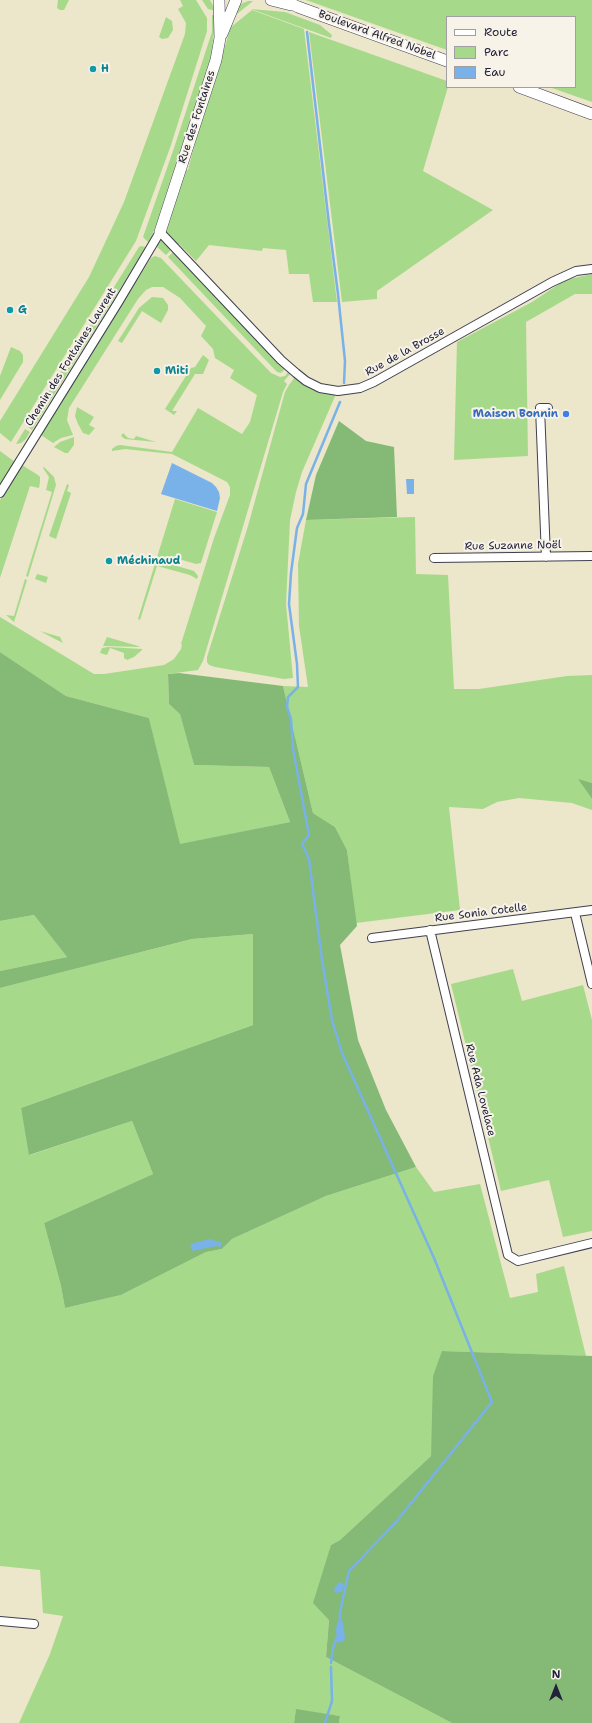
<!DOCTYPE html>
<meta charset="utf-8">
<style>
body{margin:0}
#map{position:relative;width:592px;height:1723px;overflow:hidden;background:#ece6ca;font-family:"Shantell Sans",sans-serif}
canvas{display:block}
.legend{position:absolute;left:446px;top:16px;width:130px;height:72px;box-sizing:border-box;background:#f7f3e8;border:1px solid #a29fa3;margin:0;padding:5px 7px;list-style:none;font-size:12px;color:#22223b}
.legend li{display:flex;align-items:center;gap:8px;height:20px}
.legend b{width:20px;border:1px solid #a29fa3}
.north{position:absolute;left:536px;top:1667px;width:40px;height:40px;-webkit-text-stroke:3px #f7f3e8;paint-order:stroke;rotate:0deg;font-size:11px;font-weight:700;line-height:16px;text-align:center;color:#22223b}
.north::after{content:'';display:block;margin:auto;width:14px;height:18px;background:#22223b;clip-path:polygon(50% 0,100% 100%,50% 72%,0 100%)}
</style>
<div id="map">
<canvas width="592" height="1723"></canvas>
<ul class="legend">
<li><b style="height:5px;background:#fff"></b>Route</li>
<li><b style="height:11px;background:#a6da8a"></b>Parc</li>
<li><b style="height:11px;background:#79b1e9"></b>Eau</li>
</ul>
<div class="north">N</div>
</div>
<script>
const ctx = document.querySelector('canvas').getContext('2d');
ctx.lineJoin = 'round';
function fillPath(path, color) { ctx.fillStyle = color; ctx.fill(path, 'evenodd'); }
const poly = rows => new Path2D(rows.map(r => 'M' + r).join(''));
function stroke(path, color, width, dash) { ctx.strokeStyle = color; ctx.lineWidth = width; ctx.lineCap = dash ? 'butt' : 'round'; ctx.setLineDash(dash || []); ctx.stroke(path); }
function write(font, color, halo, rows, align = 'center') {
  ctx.font = font + ' "Shantell Sans",sans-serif'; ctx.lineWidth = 4; ctx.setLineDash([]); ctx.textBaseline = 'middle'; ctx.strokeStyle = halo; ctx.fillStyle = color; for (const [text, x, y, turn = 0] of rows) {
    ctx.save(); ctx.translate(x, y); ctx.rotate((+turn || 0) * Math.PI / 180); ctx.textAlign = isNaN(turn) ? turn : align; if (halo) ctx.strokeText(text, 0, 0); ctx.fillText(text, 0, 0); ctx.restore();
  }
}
fillPath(poly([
 [58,0,69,0,64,10,60,10,57,8],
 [180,0,196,0,207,18,207,31,171,145,136,241,11,442,0,433,0,421,89,277,124,202,185,34,186,23,178,9,183,6],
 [202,0,210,0,216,11,208,9],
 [306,0,592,0,592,102,549,87,575,87,575,17,447,17,447,50],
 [248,1,253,1,237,14,233,14,241,4],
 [251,9,285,12,320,25,332,35,331,38],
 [252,10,304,29,337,302,313,302,309,274,289,274,286,250,263,248,262,251,209,245,196,261,179,244,177,245,166,232,166,229,184,170,188,170,189,166,200,124,231,27],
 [212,15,216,15,211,58,157,223,149,243,143,237,174,148,212,32],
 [166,17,172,21,173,30,168,38,162,39,159,37],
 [309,32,447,81,448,87,423,171,493,210,377,291,377,299,342,302],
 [162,240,172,249,166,255,157,247,159,241],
 [141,246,146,247,32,430,27,426,139,247],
 [173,252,285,369,281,373,277,372,168,257],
 [155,256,161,258,271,373,280,377,285,376,288,372,291,373,284,381,287,384,283,392,203,661,198,670,168,674,169,704,180,713,194,765,269,767,290,822,179,845,149,718,66,696,0,652,0,617,94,674,104,674,164,665,174,659,181,649,182,645,181,644,214,538,230,495,230,487,227,482,172,454,125,449,112,451,112,449,116,446,120,445,172,452,198,408,242,434,250,422,257,395,230,378,234,370,215,358,213,349,201,336,206,326,180,298,163,287,152,287,146,290,138,299,69,408,67,420,73,435,61,438,53,443,41,435,85,362,151,258],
 [592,274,592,294,575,294,526,322,528,456,454,460,457,342,532,302,565,280],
 [152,297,163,298,168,305,168,310,161,323,142,311,122,343,118,341,139,308],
 [11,347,20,351,23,355,23,362,0,400,0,376],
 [203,355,209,360,203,374,195,374,172,411,177,411,174,415,165,409,191,368,195,367],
 [295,377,336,394,302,472,296,492,290,520,286,604,293,678,284,679,215,667,209,665,207,662,207,657,248,526,285,392,289,385],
 [77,407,94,417,89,425,95,428,89,435,83,433,78,424,75,416],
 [25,429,30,432,26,439,21,443,16,444],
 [123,433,128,438,134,439,136,436,156,442,125,439,121,436],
 [74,437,74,445,68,453,65,453,54,447,60,442],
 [0,451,15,462,0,488],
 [22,465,38,475,40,477,40,482,39,488,30,486,0,578,0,500],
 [44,467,54,477,56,485,28,577,26,576,52,492,46,490,49,477,43,468],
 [67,484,69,485,67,491,71,493,56,539,49,536],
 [175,499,217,512,201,563,196,564,172,557,170,564,194,571,198,576,197,579,190,575,157,566,140,620,138,619],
 [415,517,416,574,448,575,454,689,479,689,567,676,592,675,592,783,579,780,592,799,592,810,572,803,519,798,497,802,483,809,449,807,460,910,356,923,347,850,335,827,313,813,283,686,308,687,299,626,298,564,306,520],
 [37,574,48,577,46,583,35,579],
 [25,579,27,580,14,622,6,615,14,616],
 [40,631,60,637,63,643,55,639],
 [107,637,138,646,140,647,103,646],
 [108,647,142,649,142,650,134,657,127,660,124,658,124,653,110,648,107,655,100,653,102,648],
 [34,915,67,957,0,971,0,921],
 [253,934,253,1025,21,1108,30,1155,132,1121,153,1174,44,1223,61,1286,65,1308,121,1295,206,1252,222,1249,232,1239,326,1196,416,1167,434,1192,480,1184,510,1298,538,1292,536,1274,564,1266,586,1356,442,1351,431,1456,340,1540,331,1545,329,1620,326,1657,452,1723,339,1723,340,1716,296,1710,294,1723,19,1723,50,1654,63,1616,43,1613,40,1570,0,1566,0,988,192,939],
 [513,969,522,1001,583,985,592,1020,592,1231,563,1237,549,1180,501,1191,451,984]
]), '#a6da8a');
fillPath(poly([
 [339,421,366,441,394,447,397,517,306,520,316,475],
 [0,652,66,696,149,718,180,844,290,822,269,767,194,765,180,714,169,704,168,674,179,673,283,686,313,813,335,827,347,850,357,926,340,945,358,1040,386,1110,416,1167,326,1196,232,1239,222,1249,206,1252,121,1295,65,1308,61,1286,44,1223,153,1174,132,1121,29,1155,21,1108,253,1025,253,934,192,939,0,988,0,971,67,957,34,915,0,921],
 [578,779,592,783,592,799],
 [442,1351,592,1356,592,1723,452,1723,326,1657,329,1620,313,1603,331,1545,340,1540,431,1456,433,1376],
 [296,1709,340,1716,339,1723,294,1723]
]), '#84ba76');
fillPath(poly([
 [172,463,212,483,216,487,219,492,220,498,217,511,161,494],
 [406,479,414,479,414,494,407,494],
 [210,1239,222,1243,221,1247,216,1246,193,1251,192,1250,190,1245,193,1243],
 [339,1582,344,1584,342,1592,335,1593,334,1589],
 [340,1620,343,1622,345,1638,344,1641,337,1643,336,1628,338,1621]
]), '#79b1e9');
stroke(poly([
 [307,32,329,224,338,294,345,361,344,383],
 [340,1623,340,1612,349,1571,396,1522,492,1402,434,1258,342,1053,332,1020,322,960,309,859,302,844,309,835,293,749,291,719,287,707,288,697,298,687,297,664,289,604,291,573,297,528,303,514,306,484,340,402],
 [331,1663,333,1648,337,1637],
 [325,1723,332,1701,331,1667]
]), '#79b1e9', 2.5);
const street = poly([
 [0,493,119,301,160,232,281,360,296,373,306,381,320,388,338,391,360,388,374,382,552,282,576,271,592,269],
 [546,557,540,408,548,408],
 [434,558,592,556],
 [575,913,592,984],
 [430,930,508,1255,518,1261,592,1243],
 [372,938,592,910],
 [0,1621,34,1624]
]);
const secondary = poly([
 [271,0,291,5],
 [284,0,298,7,447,61],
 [222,34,236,0],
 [519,87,592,114],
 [160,232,216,60,220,38,219,0]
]);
stroke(street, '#403f50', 10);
stroke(secondary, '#403f50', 12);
stroke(street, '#fff', 8);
stroke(secondary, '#fff', 11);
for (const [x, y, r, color] of [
 [93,69,4,"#0f9aa8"],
 [10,310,4,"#0f9aa8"],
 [157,371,4,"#0f9aa8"],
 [566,414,4,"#3f7fe0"],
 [109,561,4,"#0f9aa8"]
]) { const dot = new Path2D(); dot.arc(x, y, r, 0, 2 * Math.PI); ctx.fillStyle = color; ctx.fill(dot); stroke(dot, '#f7f3e8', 1.5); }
write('11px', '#22223b', '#f7f3e8', [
 ["Boulevard Alfred Nobel",377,35,20],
 ["Rue des Fontaines",197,117,-72],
 ["Rue de la Brosse",405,352,-29],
 ["Chemin des Fontaines Laurent",71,357,-58],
 ["Rue Suzanne Noël",513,546,-1],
 ["Rue Sonia Cotelle",481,913,-7],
 ["Rue Ada Lovelace",480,1090,76]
]);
write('bold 11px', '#0d838f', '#f7f3e8', [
 ["H",101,69],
 ["G",18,310],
 ["Miti",165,371],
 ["Méchinaud",117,561]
], 'left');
write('bold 11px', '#366cbe', '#f7f3e8', [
 ["Maison Bonnin",558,414]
], 'right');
</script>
